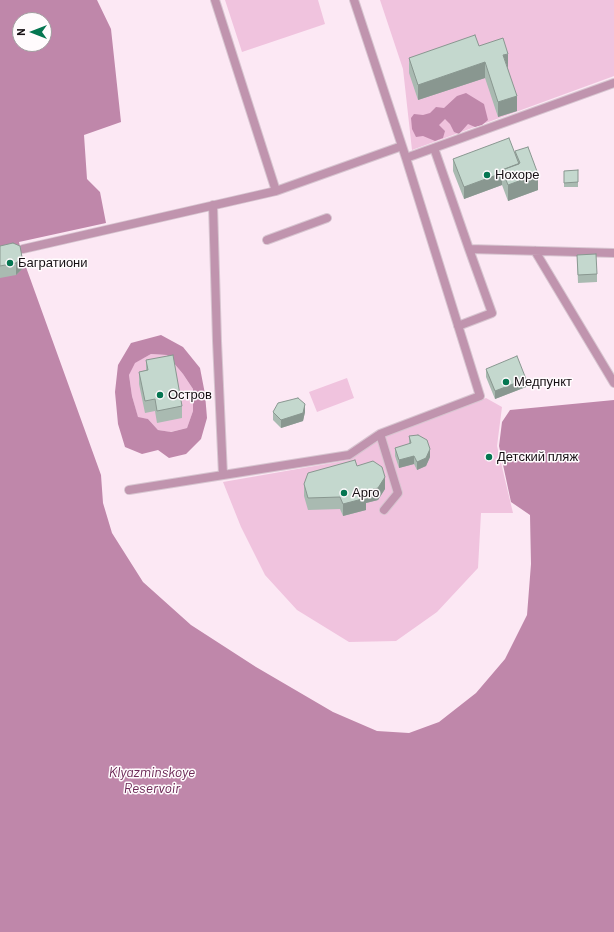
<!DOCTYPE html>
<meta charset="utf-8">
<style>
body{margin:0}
#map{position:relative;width:614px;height:932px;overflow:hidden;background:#fce8f4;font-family:Barlow,sans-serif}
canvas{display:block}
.north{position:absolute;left:12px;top:12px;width:40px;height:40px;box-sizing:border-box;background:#fffbfd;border:1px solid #a29da0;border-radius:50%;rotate:270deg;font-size:11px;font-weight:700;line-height:16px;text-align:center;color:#171014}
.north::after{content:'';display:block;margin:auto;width:14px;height:18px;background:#057651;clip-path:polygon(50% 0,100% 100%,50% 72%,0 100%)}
</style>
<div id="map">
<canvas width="614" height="932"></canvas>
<div class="north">N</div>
</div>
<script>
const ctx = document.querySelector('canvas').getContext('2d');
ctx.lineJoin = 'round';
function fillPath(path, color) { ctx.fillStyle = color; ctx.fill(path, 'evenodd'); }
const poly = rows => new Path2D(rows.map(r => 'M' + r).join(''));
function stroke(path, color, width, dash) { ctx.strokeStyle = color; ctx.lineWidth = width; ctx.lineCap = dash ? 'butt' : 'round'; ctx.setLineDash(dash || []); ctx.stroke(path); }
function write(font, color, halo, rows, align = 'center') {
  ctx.font = font + ' Barlow,sans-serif'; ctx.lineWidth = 3; ctx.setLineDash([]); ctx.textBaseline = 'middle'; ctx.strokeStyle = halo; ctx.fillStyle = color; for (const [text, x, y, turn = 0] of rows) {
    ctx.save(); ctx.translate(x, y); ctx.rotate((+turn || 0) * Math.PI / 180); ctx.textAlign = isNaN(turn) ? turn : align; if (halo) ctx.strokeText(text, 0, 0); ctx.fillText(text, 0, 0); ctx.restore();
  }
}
fillPath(poly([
 [225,0,318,0,325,24,242,52],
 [380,0,614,0,614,76,412,150,403,69],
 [151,354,167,355,183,374,193,389,193,411,187,428,170,432,158,430,148,419,138,418,132,396,129,375,134,363],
 [347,378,354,398,317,412,309,392],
 [486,398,502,407,497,446,513,513,481,513,478,568,437,612,396,641,349,642,297,610,265,575,241,527,223,482,349,460,382,438]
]), '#f0c3de');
fillPath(poly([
 [0,0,97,0,111,29,121,122,84,135,87,179,100,192,106,223,19,242,22,256,101,475,103,503,112,533,143,582,191,625,256,667,333,712,377,731,409,733,439,722,476,693,505,659,527,615,531,564,530,515,511,502,499,446,502,422,510,410,614,400,614,932,0,932],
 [20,20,44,20,44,44,20,44],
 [466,93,484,104,488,120,482,125,475,127,468,124,459,134,454,132,450,124,445,119,439,125,445,131,443,138,435,141,423,136,416,137,412,129,411,118,414,114,423,115,430,113,436,107,444,108,457,96],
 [161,335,183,347,200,368,205,394,207,418,201,439,186,454,169,458,158,450,142,454,125,447,118,424,115,392,118,365,131,343],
 [151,354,167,355,183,374,193,389,193,411,187,428,171,432,158,430,148,419,138,417,132,396,129,375,135,363]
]), '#bf87aa');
const service = poly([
 [215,0,276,191],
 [434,148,469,249,614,253],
 [406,158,614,83],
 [213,205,217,341,223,475],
 [267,240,327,218],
 [23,249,276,191,402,146],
 [535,251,614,383],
 [458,326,492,313,469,249],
 [380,434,398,493,384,510],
 [129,490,349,455,380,434,480,396,406,158,354,0]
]);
stroke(service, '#d7c5d0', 10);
stroke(service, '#c094ae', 8);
fillPath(poly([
 [479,46,508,69,517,111,498,117,485,78,418,100,409,73,409,58],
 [515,151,538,190,508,201,502,185,464,199,453,171,453,159,515,155],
 [578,170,578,187,564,187,564,171],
 [0,246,22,269,16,275,0,278],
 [577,255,597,274,597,282,578,283],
 [146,360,182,406,182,418,157,423,155,411,145,413,139,384,139,372,146,370],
 [486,369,526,387,495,399,486,377],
 [273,412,305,412,303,421,281,428,273,420],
 [409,436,430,457,426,466,417,470,414,464,399,468,395,456,395,448,409,444],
 [304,484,385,489,378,500,366,503,366,510,343,516,340,509,308,510,304,496]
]), '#a9bab1');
fillPath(poly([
 [508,54,508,69,503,55],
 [485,62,485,78,418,100,418,85],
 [517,96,517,111,498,117,498,102],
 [502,173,502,185,464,199,464,187],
 [538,174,538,190,508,201,508,185],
 [22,257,22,269,16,275,16,263],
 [526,379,526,387,495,399,495,391],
 [305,404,305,412,303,421,281,428,281,420],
 [430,449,430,457,426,466,417,470,417,462],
 [414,456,414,464,399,468,399,460],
 [385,477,385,489,378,500,366,503,366,510,343,516,343,504,364,492]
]), '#899790');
const building = poly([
 [475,35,479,46,503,38,508,54,503,55,517,96,498,102,485,62,418,85,409,58,475,35],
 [509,138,519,164,502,170,502,173,464,187,453,159,509,138],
 [528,147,538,174,508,185,502,170,520,163,515,151,528,147],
 [578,170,578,182,564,183,564,171,578,170],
 [13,243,20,246,22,257,16,263,0,266,0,246,13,243],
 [596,254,597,274,578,275,577,255,596,254],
 [173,355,182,406,157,411,155,399,145,401,139,372,148,370,146,360,173,355],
 [517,356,526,379,495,391,486,369,517,356],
 [298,398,305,404,303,413,281,420,273,412,278,403,298,398],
 [418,435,427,440,430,449,426,458,417,462,414,456,399,460,395,448,411,443,409,436,418,435],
 [355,460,357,466,373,461,382,467,385,477,378,488,364,492,366,498,343,504,340,497,308,498,304,484,308,473,355,460]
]);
fillPath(building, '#c4d8ce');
stroke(building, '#899790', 1);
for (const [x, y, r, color] of [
 [487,175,4,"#057651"],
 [10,263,4,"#057651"],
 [506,382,4,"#057651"],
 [160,395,4,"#057651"],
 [489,457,4,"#057651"],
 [344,493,4,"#057651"]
]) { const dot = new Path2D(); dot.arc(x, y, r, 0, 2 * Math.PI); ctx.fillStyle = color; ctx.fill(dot); stroke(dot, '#fffbfd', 1.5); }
write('13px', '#171014', '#fffbfd', [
 ["Нохоре",495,175],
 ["Багратиони",18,263],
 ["Медпункт",514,382],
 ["Остров",168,395],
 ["Детский пляж",497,457],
 ["Арго",352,493]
], 'left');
write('italic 14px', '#6b2755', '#fffbfd', [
 ["Klyazminskoye",152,772],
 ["Reservoir",152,788]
]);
</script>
